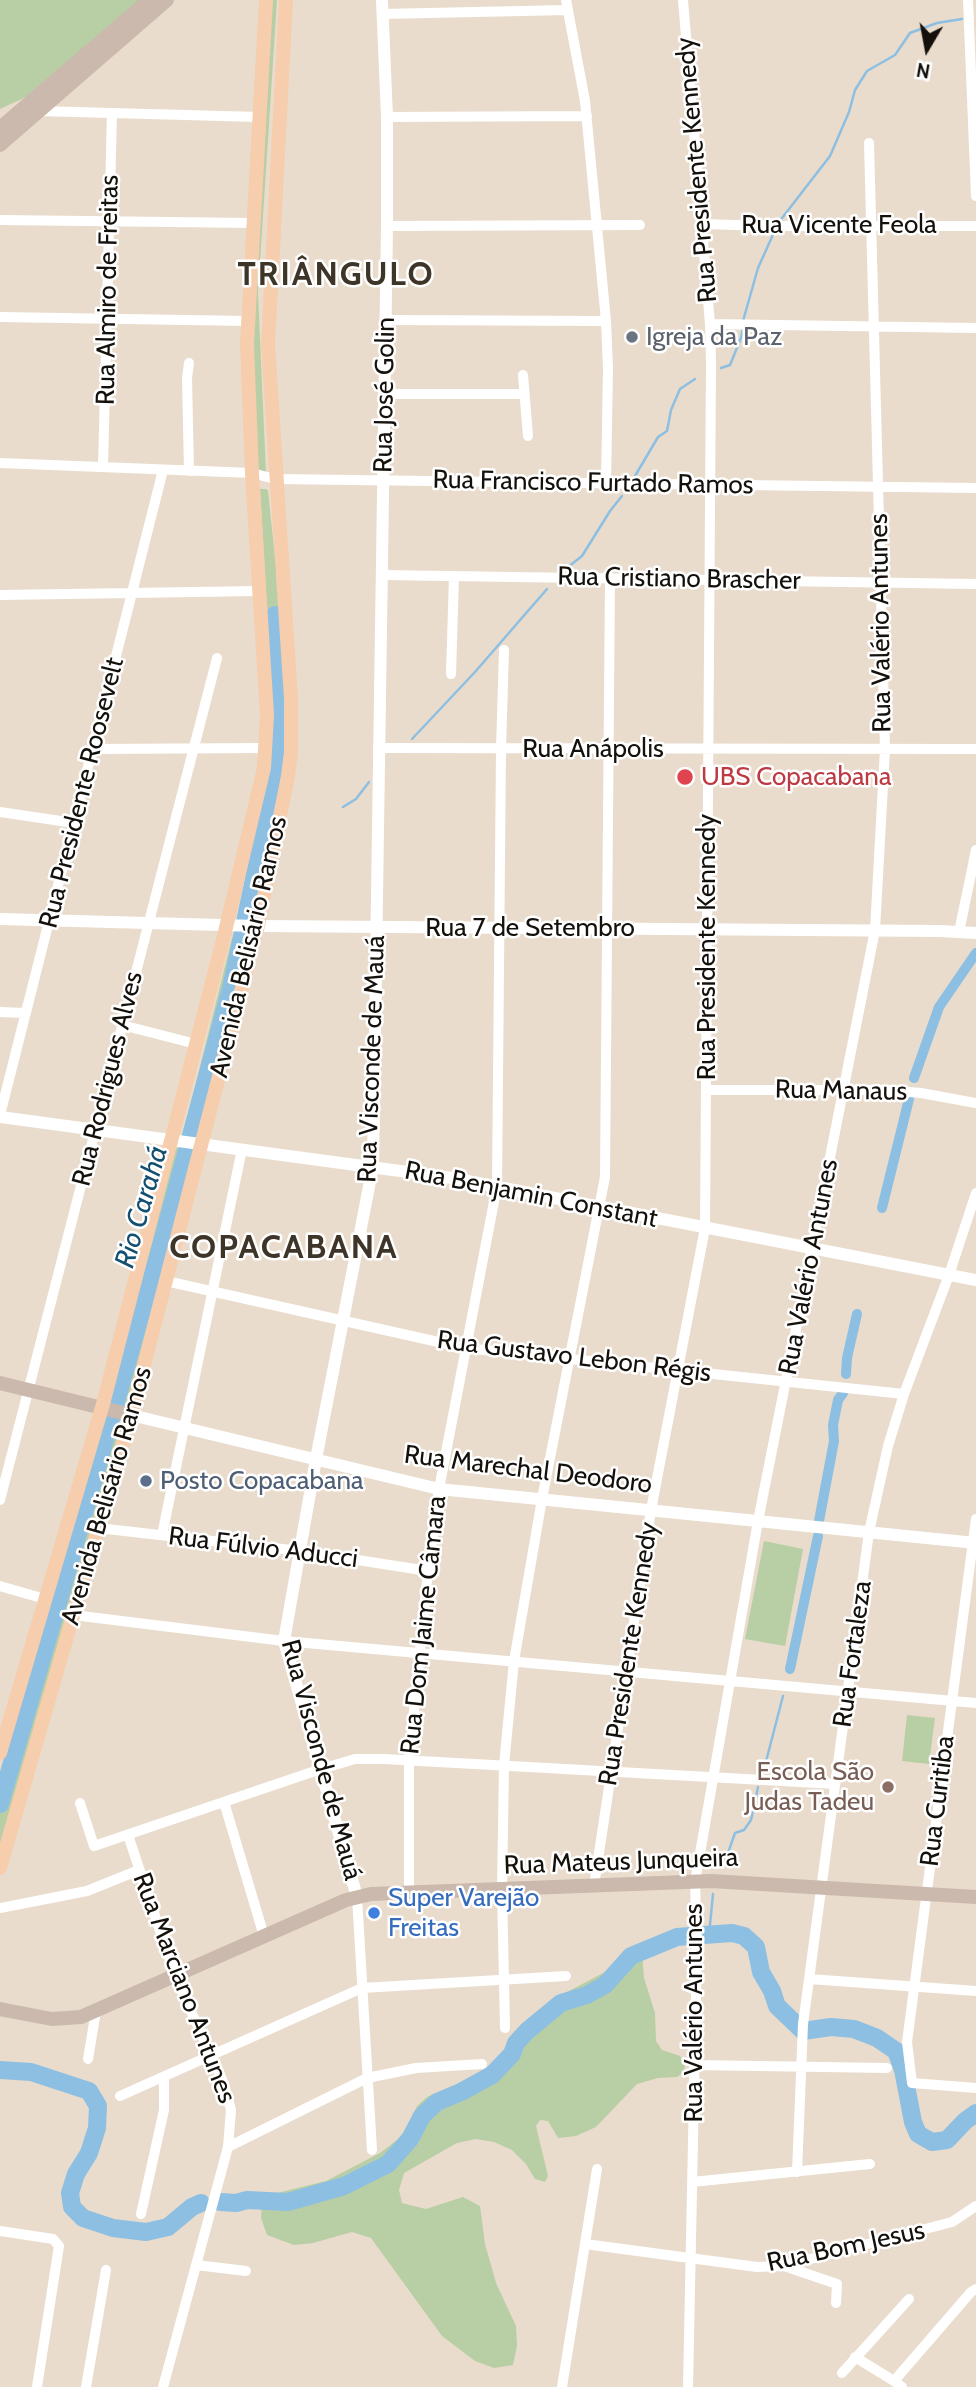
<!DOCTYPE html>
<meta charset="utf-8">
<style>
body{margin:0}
#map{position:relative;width:976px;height:2387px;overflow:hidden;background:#e9dccc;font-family:Cabin,sans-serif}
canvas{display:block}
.north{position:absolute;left:892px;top:14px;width:70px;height:70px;-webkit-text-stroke:5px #fff;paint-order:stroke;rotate:190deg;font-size:19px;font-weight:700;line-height:28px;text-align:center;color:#14100b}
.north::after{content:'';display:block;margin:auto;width:24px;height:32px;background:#14100b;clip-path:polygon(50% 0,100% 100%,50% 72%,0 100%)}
</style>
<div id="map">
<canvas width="976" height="2387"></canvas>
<div class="north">N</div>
</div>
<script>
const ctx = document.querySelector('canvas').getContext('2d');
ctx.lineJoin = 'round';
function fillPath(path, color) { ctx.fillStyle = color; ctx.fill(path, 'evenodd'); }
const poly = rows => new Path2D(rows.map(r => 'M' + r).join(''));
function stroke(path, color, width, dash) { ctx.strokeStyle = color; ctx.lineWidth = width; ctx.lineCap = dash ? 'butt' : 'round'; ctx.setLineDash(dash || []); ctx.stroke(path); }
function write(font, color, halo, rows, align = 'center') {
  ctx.font = font + ' Cabin,sans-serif'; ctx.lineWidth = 5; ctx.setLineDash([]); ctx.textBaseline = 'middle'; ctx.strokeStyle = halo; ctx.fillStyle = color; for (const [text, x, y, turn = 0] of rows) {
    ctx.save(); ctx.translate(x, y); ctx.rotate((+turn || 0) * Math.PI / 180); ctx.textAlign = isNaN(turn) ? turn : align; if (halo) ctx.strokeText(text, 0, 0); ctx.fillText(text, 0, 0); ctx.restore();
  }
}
fillPath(poly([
 [0,0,139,0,26,97,0,109],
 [271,0,277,0,258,293,266,474,256,473,250,302],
 [260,489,266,489,268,491,277,576,286,679,286,759,254,920,238,917,264,796,272,695],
 [235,936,247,936,248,940,197,1138,183,1135,232,938],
 [178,1147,196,1151,127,1413,110,1409,175,1150],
 [105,1422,122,1426,0,1848,0,1776],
 [764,1541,803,1549,785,1646,745,1639],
 [907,1715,935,1718,929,1764,902,1761],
 [636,1947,642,1953,644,1978,655,2013,656,2041,662,2050,680,2056,685,2064,684,2072,677,2077,658,2078,637,2084,596,2127,576,2136,558,2138,548,2121,540,2120,536,2126,548,2176,545,2182,535,2179,526,2164,512,2150,494,2142,476,2139,457,2143,404,2173,399,2190,402,2203,426,2209,463,2197,480,2206,485,2244,491,2265,496,2283,516,2326,517,2346,513,2365,494,2368,475,2361,442,2336,371,2238,352,2232,313,2243,294,2245,267,2235,261,2218,262,2205,273,2194,326,2181,380,2153,397,2140,409,2126,417,2106,427,2097,473,2077,492,2064,510,2047,522,2026,533,2016,569,1991,607,1971]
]), '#b8cea5');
stroke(poly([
 [779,222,830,156,849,112,855,90,867,71,895,55,910,33,937,23,962,19],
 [743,321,758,268,776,228],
 [721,368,730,365,741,338,743,327],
 [635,476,658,437,667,431,671,410,680,389,695,379],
 [568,567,582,556,610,511,622,496],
 [412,739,475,672,547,589],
 [343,807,356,799,369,782],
 [763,1773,783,1696],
 [719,1867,728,1853,735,1833,744,1830,751,1820,758,1787],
 [709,1935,713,1894]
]), '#8dbfe2', 2.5);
stroke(poly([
 [914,1078,939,1007,976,953],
 [882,1208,909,1099],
 [846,1374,847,1358,857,1314],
 [819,1521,834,1441,833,1425,838,1400,843,1393],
 [790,1669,818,1536]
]), '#8dbfe2', 10);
stroke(poly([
 [0,1804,164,1235,232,984,268,812,279,743,275,615],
 [0,2070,31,2072,89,2091,98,2106,97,2128,89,2153,76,2174,70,2193,72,2207,83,2218,113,2228,146,2232,168,2227,192,2207,201,2203],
 [220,2202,236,2203,247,2200,288,2202,344,2186,388,2164,410,2139,422,2116,437,2102,461,2092,492,2075,512,2054,516,2043,527,2031,561,2003,587,1995,605,1985,631,1956,677,1937,732,1933,744,1936,756,1947,761,1972,772,1991,777,2006,803,2031,831,2027,854,2029,877,2038,896,2051,903,2070,913,2122,918,2134,932,2142,947,2140,965,2121,976,2113]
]), '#8dbfe2', 18);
stroke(poly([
 [566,0,585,101,606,321,608,368,606,483],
 [968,0,976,196],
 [382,14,568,10],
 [38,111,259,117],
 [387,117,587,116],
 [0,220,253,223],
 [702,224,771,226,976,226],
 [387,226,640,225],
 [0,317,248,321],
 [386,320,606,321],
 [710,324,976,328],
 [189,363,187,378,189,471],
 [523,375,528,436],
 [385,394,524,394],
 [0,463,252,473,275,479,976,488],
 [103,467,112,113],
 [382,575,976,584],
 [0,595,259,591],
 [451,674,454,576],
 [378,748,976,749],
 [92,749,266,748],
 [0,812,74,823],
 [959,932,976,850],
 [0,1012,26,1013],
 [122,1025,196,1044],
 [706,1090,885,1090,921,1093,976,1103],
 [0,1115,163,470],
 [166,1281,465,1348,904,1394],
 [0,1500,217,658],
 [976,1519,907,2042,912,2083,976,2088],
 [98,1528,300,1551,428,1571],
 [162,1535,242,1149],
 [0,1586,45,1599],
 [73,1615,284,1641,976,1703],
 [224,1802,264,1936],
 [80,1803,94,1846,321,1769,355,1759,384,1759,835,1784],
 [128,1835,175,1976,224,2084,231,2110,228,2147,163,2387],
 [594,1886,651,1510,705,1228,711,363,710,324,683,0],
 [409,1891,409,1760,428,1571,439,1489,497,1186,501,749,504,650],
 [357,1897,372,2150],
 [0,1908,87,1891,139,1870],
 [809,1979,976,1991],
 [505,2028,502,1890,504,1765,514,1661,542,1499,605,1177,610,578],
 [88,2059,96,2011],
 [695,2065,887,2068],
 [120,2096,362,1988,566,1976],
 [228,2147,367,2078,416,2068,482,2064],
 [797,2172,803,2024,869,1532,888,1446,904,1394,949,1275,976,1193],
 [692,2182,870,2164],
 [141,2214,164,2110,164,2077],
 [0,2231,53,2239,59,2246,37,2387],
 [585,2244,757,2267,784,2266,952,2222,976,2206],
 [196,2265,246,2271],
 [784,2266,837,2284,836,2303],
 [855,2357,894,2381],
 [842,2373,909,2299],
 [86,2387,106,2270],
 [562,2387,597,2169],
 [688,2387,697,1943,695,1882,758,1521,875,930,885,749,869,143],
 [902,2387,894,2381,971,2292,976,2289]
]), '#fff', 10);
stroke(poly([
 [0,919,258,926,940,931,976,933],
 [0,1117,452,1178,976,1280],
 [131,1415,439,1489,976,1543],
 [357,1897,284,1641,316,1459,373,1166,387,226,387,117,382,0]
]), '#fff', 12);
stroke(poly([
 [0,128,149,0],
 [0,145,167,0],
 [0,1383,131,1415],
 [0,2009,52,2019,81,2017,346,1900,371,1894,711,1881,976,1897]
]), '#cab9ac', 14);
stroke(poly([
 [0,1753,103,1404,224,936,264,768,267,715,252,473,247,344,266,0],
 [0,1868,131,1415,258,926,288,776,291,752,291,699,268,345,286,0]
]), '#f6cdad', 14);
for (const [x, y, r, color] of [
 [632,337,7,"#6b7280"],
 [685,777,9,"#e0444e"],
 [146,1481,7,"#5c6f8a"],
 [888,1787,7,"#8d6e63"],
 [374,1913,7,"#3f7fe0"]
]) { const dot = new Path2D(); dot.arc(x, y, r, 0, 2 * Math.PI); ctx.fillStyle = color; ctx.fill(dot); stroke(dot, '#fff', 2.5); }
write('26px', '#14100b', '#fff', [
 ["Rua Presidente Kennedy",697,170,-95],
 ["Rua Vicente Feola",839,225],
 ["Rua Almiro de Freitas",108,290,-89],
 ["Rua José Golin",385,395,-89],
 ["Rua Francisco Furtado Ramos",593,483,1],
 ["Rua Cristiano Brascher",679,579,1],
 ["Rua Valério Antunes",881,623,-91],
 ["Rua Anápolis",593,749],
 ["Rua Presidente Roosevelt",82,793,-76],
 ["Rua 7 de Setembro",530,928],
 ["Avenida Belisário Ramos",249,947,-77],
 ["Rua Presidente Kennedy",707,947,-90],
 ["Rua Visconde de Mauá",372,1059,-88],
 ["Rua Rodrigues Alves",108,1079,-76],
 ["Rua Manaus",841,1091,1],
 ["Rua Benjamin Constant",531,1195,11],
 ["Rua Valério Antunes",809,1267,-79],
 ["Rua Gustavo Lebon Régis",574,1357,7],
 ["Rua Marechal Deodoro",528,1470,7],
 ["Avenida Belisário Ramos",107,1496,-74],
 ["Rua Fúlvio Aducci",263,1548,7],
 ["Rua Dom Jaime Câmara",424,1625,-84],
 ["Rua Presidente Kennedy",629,1654,-81],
 ["Rua Fortaleza",853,1654,-82],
 ["Rua Visconde de Mauá",321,1760,75],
 ["Rua Curitiba",938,1801,-83],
 ["Rua Mateus Junqueira",621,1862,-2],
 ["Rua Marciano Antunes",184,1988,69],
 ["Rua Valério Antunes",694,2013,-90],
 ["Rua Bom Jesus",846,2247,-12]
]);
write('26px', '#5b616d', '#fff', [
 ["Igreja da Paz",646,337]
], 'left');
write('26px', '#be3a42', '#fff', [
 ["UBS Copacabana",701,777]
], 'left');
write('26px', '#4e5e75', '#fff', [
 ["Posto Copacabana",160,1481]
], 'left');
write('26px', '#785e54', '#fff', [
 ["Escola São",874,1772],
 ["Judas Tadeu",874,1802]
], 'right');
write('26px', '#366cbe', '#fff', [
 ["Super Varejão",388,1898],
 ["Freitas",388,1928]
], 'left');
write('italic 28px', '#124f71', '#fff', [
 ["Rio Carahá",142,1207,-74]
]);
ctx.letterSpacing = '2px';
write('bold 33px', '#3e3427', '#fff', [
 ["TRIÂNGULO",336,275],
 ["COPACABANA",284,1248]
]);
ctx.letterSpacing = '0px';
</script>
